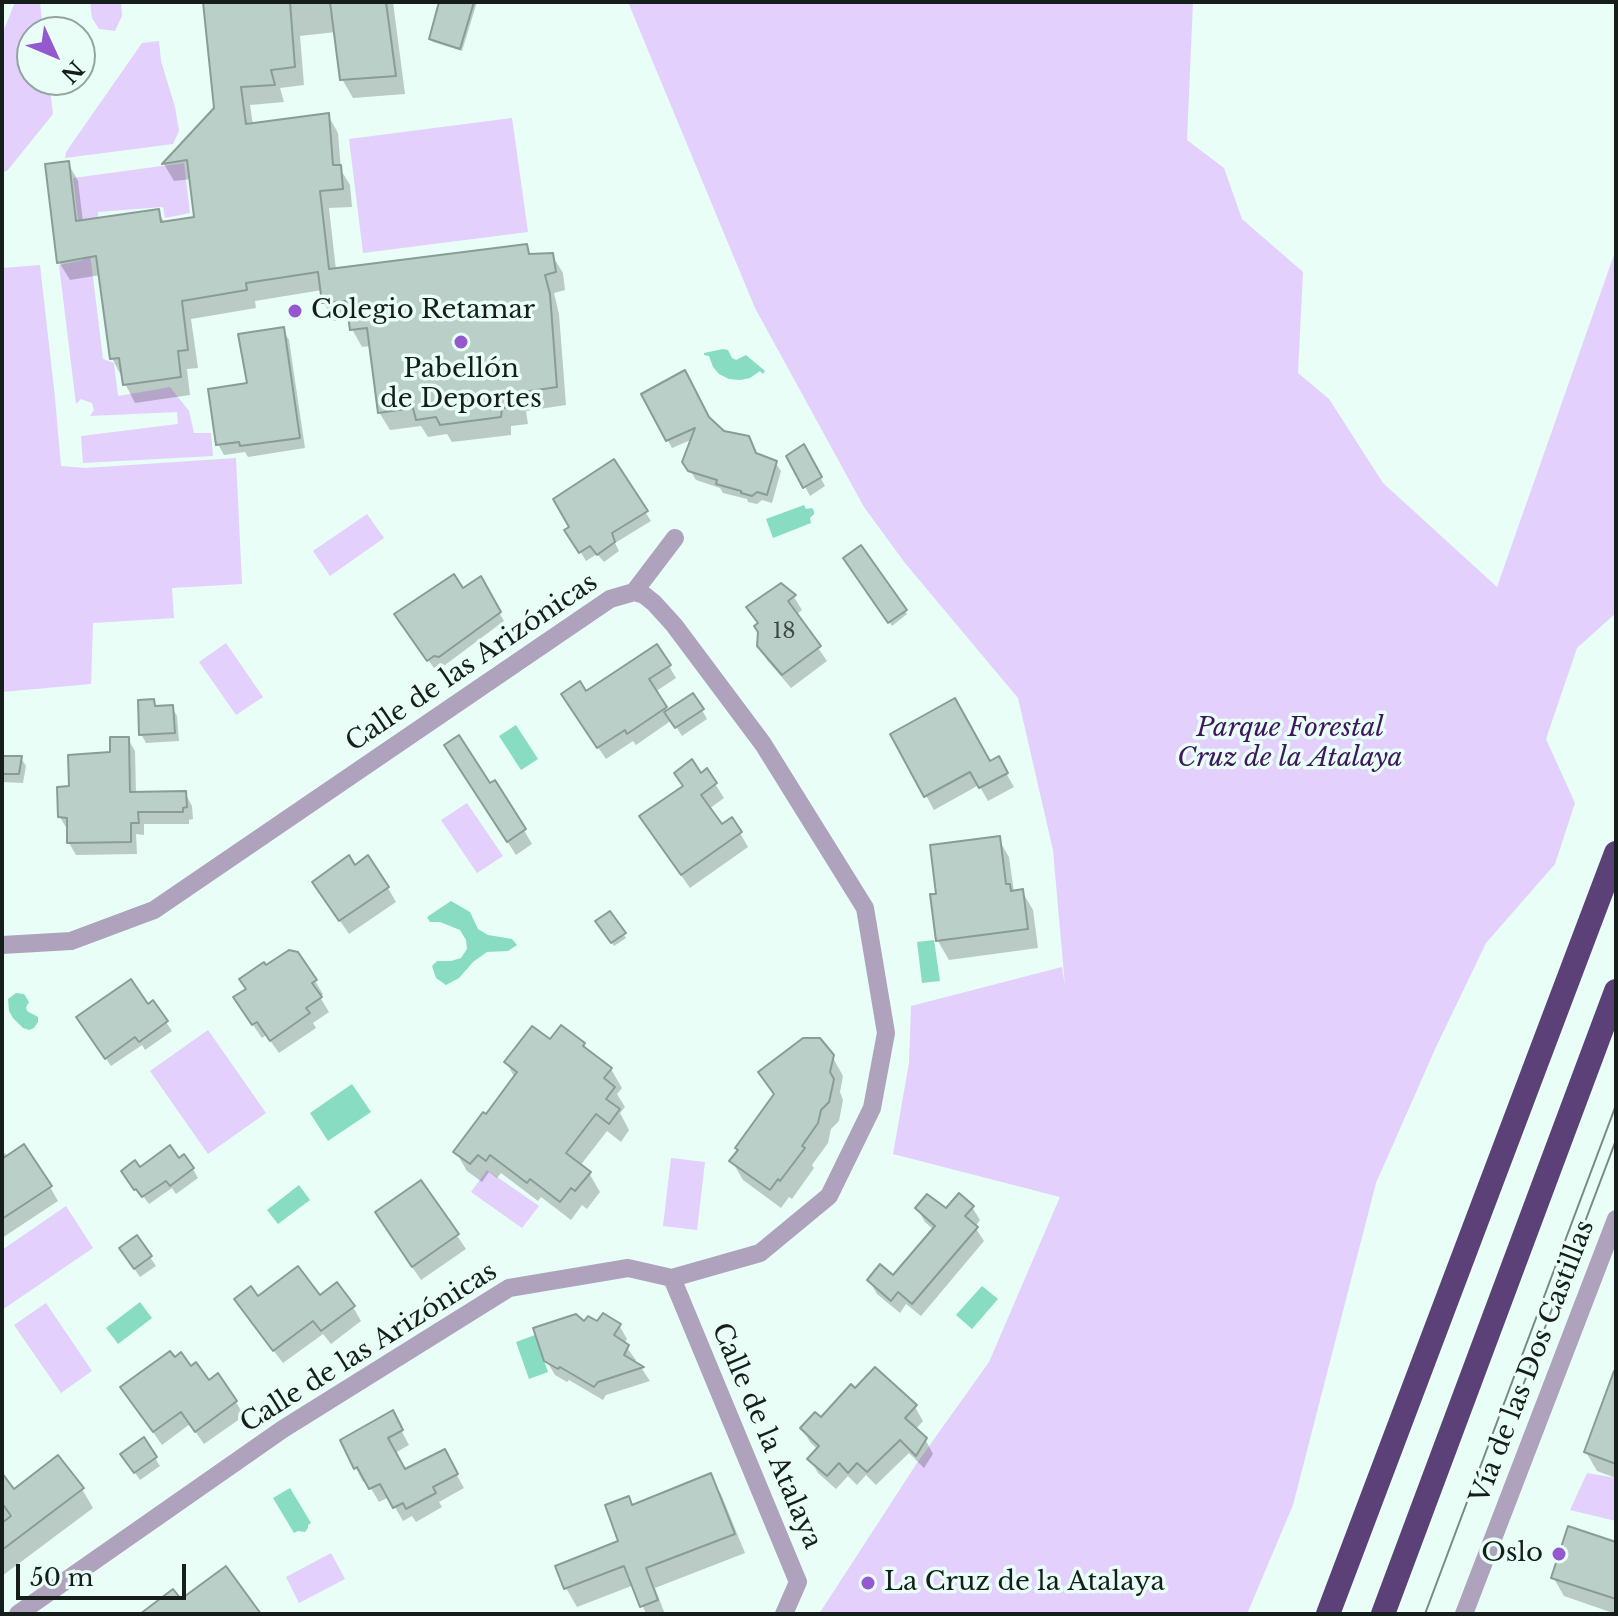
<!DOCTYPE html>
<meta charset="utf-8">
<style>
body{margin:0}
#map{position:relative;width:1618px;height:1616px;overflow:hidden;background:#e8fef6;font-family:"Libre Baskerville",serif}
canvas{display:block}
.frame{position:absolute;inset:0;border:4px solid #161e1b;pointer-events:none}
.north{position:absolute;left:16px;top:16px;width:80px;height:80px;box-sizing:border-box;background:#e8fef6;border:2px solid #94a49e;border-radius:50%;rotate:134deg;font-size:22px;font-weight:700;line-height:32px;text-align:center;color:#161e1b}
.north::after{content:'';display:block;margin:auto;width:28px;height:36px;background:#9458cf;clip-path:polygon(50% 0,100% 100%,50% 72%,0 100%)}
.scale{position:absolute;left:16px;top:1564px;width:170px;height:36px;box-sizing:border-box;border:4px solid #161e1b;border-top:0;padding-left:10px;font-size:24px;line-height:28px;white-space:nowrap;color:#161e1b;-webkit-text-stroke:6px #e8fef6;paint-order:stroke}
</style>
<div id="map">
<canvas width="1618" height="1616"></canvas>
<div class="frame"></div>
<div class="north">N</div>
<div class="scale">50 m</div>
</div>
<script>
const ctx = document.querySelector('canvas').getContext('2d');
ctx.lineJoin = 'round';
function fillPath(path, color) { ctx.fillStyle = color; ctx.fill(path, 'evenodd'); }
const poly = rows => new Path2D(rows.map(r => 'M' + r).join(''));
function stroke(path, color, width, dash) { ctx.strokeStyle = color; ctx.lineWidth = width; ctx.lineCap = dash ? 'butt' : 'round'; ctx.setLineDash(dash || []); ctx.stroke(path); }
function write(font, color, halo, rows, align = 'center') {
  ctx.font = font + ' "Libre Baskerville",serif'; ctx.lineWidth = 7; ctx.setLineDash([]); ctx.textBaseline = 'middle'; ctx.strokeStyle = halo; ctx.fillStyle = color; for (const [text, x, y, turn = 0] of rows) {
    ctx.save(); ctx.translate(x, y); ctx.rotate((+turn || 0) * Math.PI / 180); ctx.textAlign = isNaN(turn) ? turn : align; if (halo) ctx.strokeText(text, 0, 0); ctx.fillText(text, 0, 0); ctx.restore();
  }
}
fillPath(poly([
 [15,2,40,2,43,32,32,32,32,80,49,80,53,114,7,171,2,172,2,35],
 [90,2,121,2,122,16,115,31,99,29,92,18],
 [628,2,1193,2,1187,140,1224,168,1242,219,1303,272,1298,373,1329,399,1383,483,1497,587,1616,249,1616,613,1577,648,1546,739,1575,803,1555,864,1486,943,1436,1047,1376,1183,1293,1505,1247,1614,819,1614,917,1463,989,1362,1060,1197,893,1154,909,1063,911,1006,1062,967,1065,986,1053,850,1018,698,905,563,864,507,755,308],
 [159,41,161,61,175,107,179,131,173,144,65,158,66,152,142,43],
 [512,118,528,232,363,253,349,139],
 [184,163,190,213,165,218,163,207,98,212,99,243,89,245,103,359,114,363,118,396,170,387,189,411,194,433,211,433,213,456,83,463,81,436,178,424,177,412,90,416,94,410,92,403,81,399,76,404,59,265,83,260,73,178],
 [40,265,55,398,61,466,85,468,236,458,242,584,172,588,174,618,93,623,91,684,2,692,2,268],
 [367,514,384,538,330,576,313,551],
 [226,643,263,697,236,715,199,662],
 [467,803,503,856,477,873,441,820],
 [208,1030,266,1113,208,1154,150,1071],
 [671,1158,705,1162,697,1230,663,1226],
 [487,1170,539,1206,522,1228,471,1192],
 [66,1206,93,1248,2,1310,2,1250],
 [46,1303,92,1371,61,1393,14,1325],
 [1587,1473,1616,1478,1616,1521,1570,1510],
 [331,1553,345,1579,299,1603,286,1577]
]), '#e3d0fc');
fillPath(poly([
 [723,349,728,350,732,358,736,360,746,355,765,371,763,374,760,371,750,378,740,380,729,379,719,374,713,367,709,356,704,355,704,353],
 [804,505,806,509,812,508,814,511,814,514,810,518,811,523,773,538,766,519],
 [516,725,538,759,521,770,499,736],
 [451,901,470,912,478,929,488,935,512,939,517,945,508,951,487,952,473,962,459,978,446,985,436,978,432,966,437,961,451,961,461,958,467,949,466,940,460,930,440,922,430,922,427,917],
 [934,940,940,981,922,983,917,942],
 [16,993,24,994,26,997,29,1002,26,1007,27,1011,38,1017,38,1022,34,1028,29,1030,23,1028,13,1018,9,1011,8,999],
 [352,1084,371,1112,328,1141,310,1113],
 [299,1185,310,1200,278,1224,267,1210],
 [982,1286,998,1299,972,1329,956,1315],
 [140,1302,152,1318,118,1344,106,1328],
 [535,1335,548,1372,529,1379,516,1342],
 [290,1488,311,1523,308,1525,308,1528,305,1532,298,1531,294,1533,273,1498]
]), '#88dcc2');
fillPath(poly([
 [205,2,393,2,405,94,353,98,342,79,336,32,300,36,304,85,280,88,284,102,250,105,253,125,328,115,338,133,341,170,350,185,352,207,329,208,336,270,526,246,532,256,552,255,563,273,565,290,554,293,559,314,566,405,526,411,528,424,511,426,511,435,452,442,447,434,428,437,421,426,390,430,379,412,371,346,362,347,352,329,350,319,334,321,324,303,322,290,255,301,256,308,191,319,198,368,187,369,190,395,135,403,112,358,101,275,70,280,59,262,68,163,78,181,83,222,158,212,165,223,197,219,192,179,174,181,164,164,216,109],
 [441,2,477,2,462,51,433,42,431,39],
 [283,330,289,340,305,448,248,457,245,452,224,455,218,444,249,385],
 [643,395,709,420,757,455,775,462,781,471,772,503,762,500,757,504,748,502,747,499,723,493,720,488,696,480,684,461,693,439,672,448],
 [804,447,825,486,810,496,789,457],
 [613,461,651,521,615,543,619,551,604,562,597,554,586,561,567,530],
 [861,548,907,614,892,626,846,558],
 [480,579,504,621,445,665,440,664,434,668,402,624,463,590],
 [781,586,794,597,802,610,796,615,827,661,791,688,767,660,759,646,758,624,748,607],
 [669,666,676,678,655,692,668,712,702,710,707,719,682,736,672,720,636,745,633,741,606,759,570,707,586,694],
 [153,701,156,707,172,707,177,716,179,741,146,743,141,734],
 [892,734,989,764,998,759,1014,787,988,801,979,785,934,810],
 [128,739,135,751,136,794,185,793,192,806,193,819,189,820,189,824,144,824,144,835,136,834,137,854,76,855,69,843,67,829,60,817,71,788,112,754],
 [2,758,21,758,26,766,23,783,2,782],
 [454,759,524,830,532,844,516,855],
 [707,771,724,798,709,809,722,827,740,833,748,847,690,888,650,831],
 [998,838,1009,857,1014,892,1022,891,1033,910,1038,948,949,960,938,941,938,895],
 [355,868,388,888,396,902,349,934,323,896],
 [610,914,626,938,614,946,598,922],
 [315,981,323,994,320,997,329,1012,313,1023,316,1028,279,1053,266,1035,262,1038,244,1012,248,990],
 [153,1003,172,1031,145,1050,142,1045,111,1066,84,1026,148,1007],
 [550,1042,584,1044,589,1053,611,1069,622,1088,617,1094,625,1107,620,1113,629,1130,621,1142,607,1131,580,1166,589,1173,600,1192,587,1209,582,1205,571,1220,541,1197,538,1201,501,1173,497,1178,489,1172,482,1182,467,1171,456,1152,515,1078,506,1062],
 [832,1056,843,1076,840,1092,843,1100,839,1121,831,1129,828,1143,812,1165,814,1168,792,1199,789,1197,781,1208,743,1180,732,1161,775,1096,760,1072],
 [5,1153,8,1157,50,1187,58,1201,2,1238,2,1155],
 [178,1160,193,1169,198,1178,176,1194,172,1188,149,1204,143,1196,141,1198,128,1180,139,1170],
 [421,1182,466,1249,421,1280,385,1227],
 [972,1207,980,1220,975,1227,984,1241,921,1316,906,1304,900,1313,877,1294,869,1280,894,1278,934,1230,925,1222,917,1208,947,1211],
 [136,1237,156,1266,140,1277,126,1257],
 [257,1298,319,1298,353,1307,361,1321,331,1344,323,1334,283,1363,245,1313],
 [585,1324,619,1325,627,1339,624,1344,636,1360,634,1363,642,1369,650,1381,606,1395,603,1400,569,1380,567,1382,555,1375,546,1360],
 [191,1368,236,1402,244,1416,204,1444,190,1424,162,1445,131,1401],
 [1616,1371,1616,1478,1597,1471,1586,1452],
 [915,1407,923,1421,915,1430,925,1439,933,1454,924,1468,909,1453,876,1485,866,1475,857,1485,848,1476,836,1489,818,1473,810,1459,818,1450,810,1442,802,1428,821,1420],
 [392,1413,409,1445,395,1453,405,1472,444,1452,464,1488,439,1502,442,1507,416,1522,412,1516,403,1521,389,1497,379,1502,366,1480,363,1482,342,1441],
 [155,1458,160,1466,140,1480,128,1463],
 [710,1475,721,1494,745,1553,655,1588,665,1614,646,1614,634,1585,577,1607,566,1588,558,1567,621,1542,633,1507],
 [82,1489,93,1508,2,1576,2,1493],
 [1616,1544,1616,1614,1564,1596,1553,1577]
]), '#0003');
const building = poly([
 [203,2,290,2,295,67,271,70,275,85,241,87,246,124,329,113,333,165,341,165,343,189,320,191,329,269,527,244,529,254,553,253,556,272,545,275,550,294,557,387,517,393,519,407,502,408,501,417,440,425,436,417,416,420,413,408,378,413,367,328,350,330,346,301,322,303,318,272,246,283,247,290,182,301,188,350,178,351,181,377,123,385,119,358,110,359,96,256,57,263,45,164,69,161,76,221,159,209,161,222,194,217,187,160,162,164,214,108,203,2],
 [330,2,386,2,396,76,340,80,330,2],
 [439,2,474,2,460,49,429,39,439,2],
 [284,327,300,438,240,446,239,442,216,445,208,389,247,383,238,334,284,327],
 [685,370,709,417,724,431,749,436,756,453,777,461,767,495,757,492,752,496,741,493,741,491,716,484,717,480,688,471,682,462,695,428,666,441,641,394,685,370],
 [804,444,822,477,803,488,786,456,804,444],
 [614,459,648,511,612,533,615,542,597,555,590,546,579,553,564,530,569,527,553,499,614,459],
 [861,545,907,610,888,623,843,558,861,545],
 [454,574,463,588,481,576,501,612,439,657,434,656,427,661,394,614,454,574],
 [781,583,796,595,788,601,821,646,782,675,757,646,758,632,754,626,758,623,746,607,781,583],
 [657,644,671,665,649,679,667,707,627,734,625,730,597,748,561,694,580,681,586,691,657,644],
 [693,693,704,709,675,728,664,712,693,693],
 [955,698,990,761,999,756,1008,773,979,788,970,772,924,797,890,734,955,698],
 [154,699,155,706,173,705,175,733,139,735,138,700,154,699],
 [459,735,490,783,495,780,526,829,507,842,444,745,459,735],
 [110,737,129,737,130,792,186,791,187,807,183,808,183,812,138,812,139,823,131,823,131,842,67,843,67,818,58,817,57,787,69,786,68,755,110,752,110,737],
 [2,756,22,756,19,774,2,774,2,756],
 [692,759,701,773,707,768,717,783,701,795,722,824,732,817,742,832,681,875,639,816,683,786,674,773,692,759],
 [1000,836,1006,884,1010,884,1011,891,1023,889,1028,929,936,941,930,894,936,894,930,845,1000,836],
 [349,855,355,865,368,855,389,887,339,921,312,882,349,855],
 [610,911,626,933,611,943,595,921,610,911],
 [289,950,298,952,317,980,312,983,322,997,306,1008,310,1013,270,1041,257,1022,252,1025,233,997,246,989,239,979,264,962,266,965,289,950],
 [131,979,148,1004,153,1000,168,1021,139,1042,135,1037,105,1059,76,1017,131,979],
 [561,1025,585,1043,583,1046,612,1068,604,1078,615,1087,606,1099,620,1109,609,1124,596,1114,566,1153,591,1172,575,1191,571,1188,560,1202,530,1179,527,1183,490,1155,486,1161,478,1155,470,1164,453,1152,483,1112,486,1114,517,1072,504,1062,532,1026,550,1039,561,1025],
 [803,1038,820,1038,834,1055,830,1072,834,1079,833,1084,829,1102,821,1110,818,1123,802,1146,805,1148,780,1181,778,1179,770,1190,729,1161,738,1150,735,1148,774,1094,758,1072,803,1038],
 [24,1144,52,1186,2,1219,2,1159,24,1144],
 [170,1145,179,1158,184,1154,194,1168,170,1186,166,1181,142,1197,136,1189,134,1190,121,1171,135,1160,140,1167,170,1145],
 [421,1180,459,1234,412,1267,375,1212,421,1180],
 [959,1193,974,1206,965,1216,978,1227,912,1304,898,1292,891,1301,867,1280,880,1264,893,1275,935,1226,915,1208,927,1194,946,1208,959,1193],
 [137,1235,152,1256,134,1269,119,1248,137,1235],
 [298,1266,320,1295,337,1282,355,1306,321,1331,313,1321,273,1351,234,1299,251,1286,258,1296,298,1266],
 [603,1313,621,1324,614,1335,629,1345,624,1355,644,1367,598,1382,594,1387,560,1367,558,1369,544,1361,533,1328,576,1314,584,1321,588,1316,597,1321,603,1313],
 [170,1351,175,1357,181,1352,191,1366,196,1362,209,1380,218,1373,237,1401,195,1432,181,1412,153,1432,120,1387,170,1351],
 [875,1367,917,1405,905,1418,927,1438,916,1456,900,1440,867,1472,857,1463,848,1473,839,1463,827,1476,807,1459,819,1446,800,1428,815,1412,821,1417,851,1384,855,1388,875,1367],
 [1614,1371,1616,1371,1616,1464,1584,1452,1614,1371],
 [393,1410,403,1430,388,1438,405,1469,445,1449,458,1474,433,1487,436,1493,406,1509,403,1503,393,1508,380,1484,369,1489,357,1467,354,1469,340,1440,393,1410],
 [144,1437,157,1457,134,1473,120,1454,144,1437],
 [58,1455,84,1488,2,1550,2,1523,11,1516,2,1503,2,1473,14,1489,58,1455],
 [711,1473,735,1534,646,1568,658,1600,640,1607,624,1566,564,1589,555,1566,618,1541,605,1505,629,1496,632,1505,711,1473],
 [1568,1526,1616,1542,1616,1599,1551,1578,1568,1526],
 [226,1566,261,1614,140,1614,173,1589,181,1599,226,1566]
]);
fillPath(building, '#bacfc8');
stroke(building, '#899d96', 2);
stroke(poly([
 [634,592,675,538],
 [2,945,71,941,154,910,610,599,634,592,644,595,654,603,674,625,763,744,865,908,886,1033,872,1108,829,1196,760,1253,672,1278,628,1268,509,1288,283,1429,18,1614],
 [672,1278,798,1582,784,1614],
 [1464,1614,1616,1219]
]), '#aea2bd', 18);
stroke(poly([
 [1328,1614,1616,853],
 [1383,1614,1616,991]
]), '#5b4177', 24);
stroke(poly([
 [1516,1404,1616,1140],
 [1425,1614,1616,1105]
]), '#7a8983', 2);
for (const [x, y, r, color] of [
 [295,311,8,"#9458cf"],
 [461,342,8,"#9458cf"],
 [1559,1554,8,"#9458cf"],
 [868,1583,8,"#9458cf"]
]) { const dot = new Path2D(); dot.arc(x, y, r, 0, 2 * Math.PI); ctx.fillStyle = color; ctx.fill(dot); stroke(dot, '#e8fef6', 3); }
write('22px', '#3f4a46', null, [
 ["18",784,632]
]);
write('26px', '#161e1b', '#e8fef6', [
 ["Colegio Retamar",311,311],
 ["Pabellón",461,370,"center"],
 ["de Deportes",461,400,"center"],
 ["Oslo",1543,1554,"right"],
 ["La Cruz de la Atalaya",884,1583]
], 'left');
write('26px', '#161e1b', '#e8fef6', [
 ["Calle de las Arizónicas",472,663,-34],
 ["Calle de las Arizónicas",369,1348,-32],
 ["Vía de las Dos Castillas",1533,1362,-69],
 ["Calle de la Atalaya",766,1436,67]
]);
write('italic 26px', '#3e185f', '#e8fef6', [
 ["Parque Forestal",1290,729],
 ["Cruz de la Atalaya",1290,759]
]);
</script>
